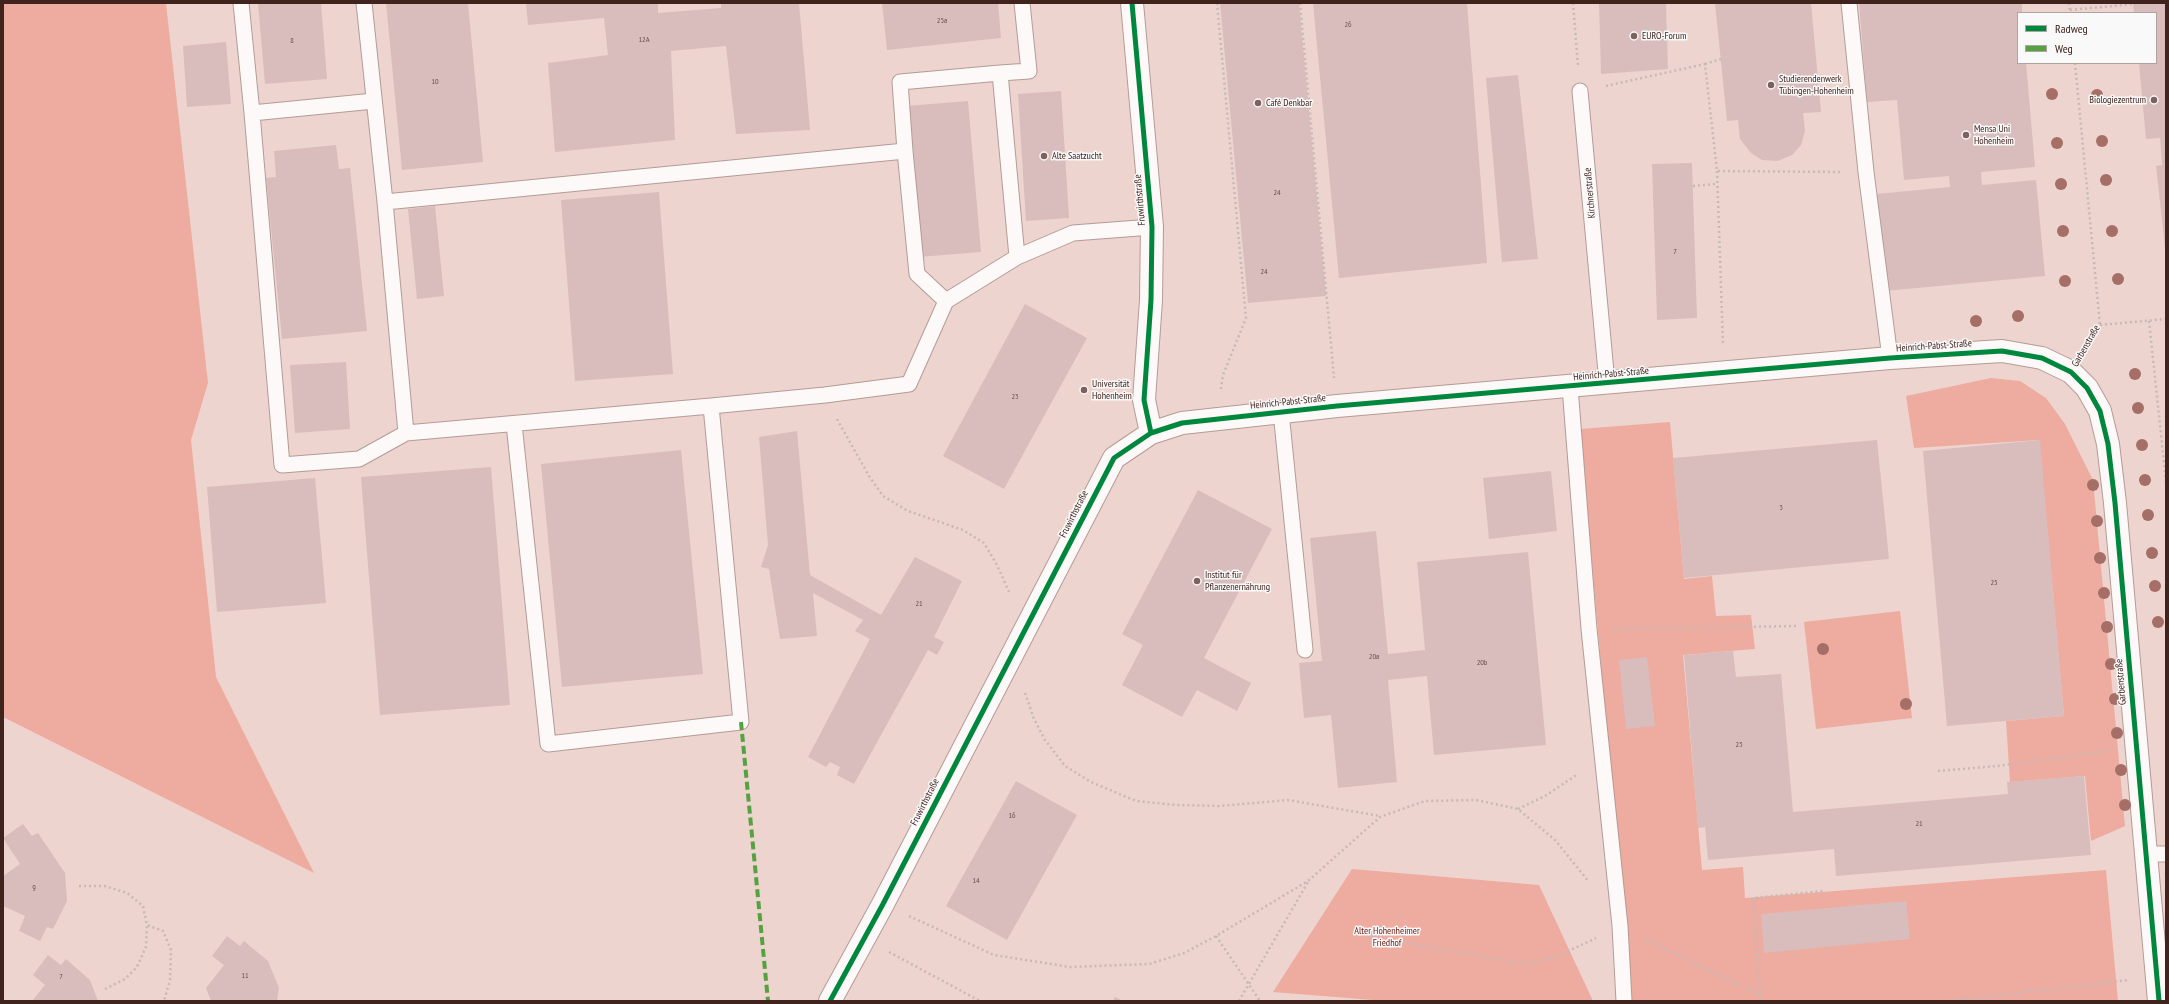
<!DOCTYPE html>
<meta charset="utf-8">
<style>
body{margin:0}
#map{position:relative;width:2169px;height:1004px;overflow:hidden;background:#eed4cf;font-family:"PT Sans Narrow",sans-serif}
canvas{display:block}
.frame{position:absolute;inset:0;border:4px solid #41231e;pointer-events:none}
.legend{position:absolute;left:2017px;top:12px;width:140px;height:52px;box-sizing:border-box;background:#f9f9f9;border:1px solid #afa3a1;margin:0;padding:5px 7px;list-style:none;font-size:12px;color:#41231e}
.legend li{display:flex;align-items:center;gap:8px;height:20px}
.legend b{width:20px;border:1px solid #afa3a1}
</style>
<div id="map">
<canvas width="2169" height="1004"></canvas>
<div class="frame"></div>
<ul class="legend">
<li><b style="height:5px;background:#00873e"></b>Radweg</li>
<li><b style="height:5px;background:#55a241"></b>Weg</li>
</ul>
</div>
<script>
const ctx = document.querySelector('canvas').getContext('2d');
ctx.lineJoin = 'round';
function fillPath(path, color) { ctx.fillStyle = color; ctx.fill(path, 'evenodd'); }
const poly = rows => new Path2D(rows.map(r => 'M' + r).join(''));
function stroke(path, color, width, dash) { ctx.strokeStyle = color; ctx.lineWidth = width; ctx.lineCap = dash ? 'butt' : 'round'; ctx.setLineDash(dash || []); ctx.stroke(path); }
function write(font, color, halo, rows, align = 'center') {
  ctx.font = font + ' "PT Sans Narrow",sans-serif'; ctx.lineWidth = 3; ctx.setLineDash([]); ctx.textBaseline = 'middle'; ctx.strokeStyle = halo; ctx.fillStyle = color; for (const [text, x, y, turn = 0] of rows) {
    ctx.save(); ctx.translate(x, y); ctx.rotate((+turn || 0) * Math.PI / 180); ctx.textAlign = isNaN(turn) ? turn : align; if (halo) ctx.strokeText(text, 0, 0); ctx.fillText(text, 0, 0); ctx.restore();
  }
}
fillPath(poly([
 [3,3,166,3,208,383,191,440,216,677,314,873,3,717],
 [1991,378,2020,381,2046,398,2065,424,2093,480,2125,826,2091,841,2085,776,2010,782,2006,721,2064,716,2039,440,1914,448,1906,396],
 [1670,422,1684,579,1712,576,1716,616,1751,615,1755,649,1683,655,1702,870,1743,867,1745,898,2106,870,2118,1001,1631,1001,1580,429],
 [1900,611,1912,718,1816,729,1804,622],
 [1352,869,1539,885,1593,1001,1385,1001,1273,992]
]), '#eeab9f');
fillPath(poly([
 [258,3,321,3,327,79,265,84],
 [386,3,468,3,483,162,402,170],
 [526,3,658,3,658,13,721,8,721,3,799,3,810,130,736,134,726,46,671,51,675,140,555,152,548,63,608,55,604,18,528,25],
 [882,3,998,3,1001,38,887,50],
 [1220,3,1299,3,1326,296,1248,303],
 [1313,3,1467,3,1487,263,1339,278],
 [1599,3,1666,3,1668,69,1601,74],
 [1715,3,1811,3,1821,112,1803,113,1805,131,1801,145,1792,155,1778,161,1762,160,1751,153,1740,139,1738,120,1727,121],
 [1859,3,2022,3,2022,13,2018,13,2018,63,2026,63,2035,167,1981,172,1982,185,2036,180,2045,276,1885,291,1876,194,1950,187,1949,176,1904,180,1897,100,1867,102],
 [2133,3,2166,3,2166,257,2156,166,2162,165,2160,138,2146,139,2139,63,2156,63,2156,13,2134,13],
 [226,42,231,104,187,107,183,46],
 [1518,75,1538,259,1502,262,1486,78],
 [1061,91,1069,218,1026,221,1018,94],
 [968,101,981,252,919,257,906,106],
 [336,145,339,169,350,168,367,331,282,339,266,178,276,177,274,151],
 [1692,163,1697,318,1657,320,1652,164],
 [659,192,673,374,575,381,561,200],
 [435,206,444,296,417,299,408,209],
 [1025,304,1087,338,1004,489,943,456],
 [346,362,350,429,295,433,290,365],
 [797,431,810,575,881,615,915,557,962,581,934,637,944,642,937,655,928,650,854,784,837,775,840,767,830,762,826,767,808,757,870,639,855,631,863,620,813,593,817,636,780,639,769,569,761,567,768,545,759,437],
 [1877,440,1889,559,1684,578,1673,458],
 [2040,440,2064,716,1947,726,1923,451],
 [681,450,703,674,562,687,541,464],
 [491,467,510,705,380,715,361,477],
 [1551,471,1557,531,1489,539,1483,478],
 [315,478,326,603,217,612,207,487],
 [1198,490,1272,529,1204,658,1251,683,1237,711,1197,690,1182,717,1122,685,1143,645,1122,634],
 [1376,531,1388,654,1425,650,1417,562,1528,552,1546,745,1434,755,1427,676,1388,680,1397,782,1338,788,1331,715,1304,718,1299,663,1322,661,1310,538],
 [1733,651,1736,677,1781,674,1793,812,2008,794,2007,782,2084,776,2091,855,1836,876,1834,849,1708,860,1705,827,1698,828,1684,655],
 [1647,657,1655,726,1626,729,1619,660],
 [1016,781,1077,815,1007,940,946,906],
 [23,824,32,836,38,833,65,873,67,901,53,929,47,927,40,941,19,931,25,916,3,906,3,876,20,864,3,838],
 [1906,901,1910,939,1764,953,1761,914],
 [227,936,240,946,244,941,268,961,279,988,277,1001,211,1001,206,988,224,965,212,956],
 [48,955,61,965,66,959,90,980,98,1001,32,1001,45,985,33,975],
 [1115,997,1123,1001,1113,1001]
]), '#d8bdbc');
const lane = poly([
 [241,3,252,113,282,465,359,459,406,433],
 [364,3,385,202,406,433,711,406,825,395,909,384,946,301,1017,257,1073,233,1152,227],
 [1849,3,1866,172,1890,358],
 [1000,73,1029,71,1022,3],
 [1580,91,1607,383],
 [252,113,374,101],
 [905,151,900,82,1000,73,1017,257],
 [385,202,905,151,917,274,946,301],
 [1570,387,1589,629,1620,926,1624,1001],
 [1281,412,1305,650],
 [514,424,548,744,741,722,711,406],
 [2147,854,2166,854]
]);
const street = poly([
 [1132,3,1152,227,1151,300,1144,400,1151,433],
 [830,1001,883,904,1114,458,1151,433,1182,423,1337,406,1890,358,2002,351,2042,358,2071,372,2087,388,2100,411,2108,444,2115,503,2159,1001]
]);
stroke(lane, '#b49b96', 17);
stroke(street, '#b49b96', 24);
stroke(poly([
 [1217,3,1246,318,1223,375,1221,389],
 [1300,3,1334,378],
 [1573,3,1578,66],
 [2069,3,2070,13],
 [2070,10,2133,4],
 [2075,63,2100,325,2086,347],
 [1705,64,1721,59],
 [1606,86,1705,64,1717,171,1841,172],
 [1717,171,1723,344],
 [1693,186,1716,184],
 [2149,321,2166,482],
 [2100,325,2166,319],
 [837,419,869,476,883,496,908,511,963,530,984,543,997,565,1010,594],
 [1614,629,1797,626],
 [1025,693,1034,719,1045,740,1065,766,1091,782,1136,801,1176,805,1220,806,1288,800,1380,816],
 [1938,771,1997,766,2109,751],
 [1518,809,1545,796,1578,774],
 [79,886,105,886,127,893,143,906,147,925,163,931,171,950,170,980,164,1001],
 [909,916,994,955,1070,967,1149,964,1184,953,1216,936,1308,881,1380,817,1425,801,1476,800,1518,809,1555,840,1589,882],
 [1216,936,1260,1001],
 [1367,936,1527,964,1558,956,1596,938],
 [1646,939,1760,995,1761,1001],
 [889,952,980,1001],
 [105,989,125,979,137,967,146,947,147,925],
 [1760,995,1753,898,1823,891],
 [1239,1001,1308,882],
 [1946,1001,2128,980]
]), '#c6b9b8', 2.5, [2, 3]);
stroke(lane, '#fcf9f8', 15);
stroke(street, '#fcf9f8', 22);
stroke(poly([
 [741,722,768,1001]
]), '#55a241', 4, [8, 4]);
stroke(poly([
 [1132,3,1152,227,1151,300,1144,400,1151,433],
 [830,1001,883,904,1114,458,1151,433,1182,423,1337,406,1890,358,2002,351,2042,358,2071,372,2087,388,2100,411,2108,444,2115,503,2159,1001]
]), '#00873e', 5);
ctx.fillStyle = '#a56e66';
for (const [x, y] of [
 [2052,94],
 [2097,95],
 [2102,141],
 [2057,143],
 [2106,180],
 [2061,184],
 [2063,231],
 [2112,231],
 [2118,279],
 [2065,281],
 [2018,316],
 [1976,321],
 [2135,374],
 [2138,408],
 [2142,445],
 [2145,480],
 [2093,485],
 [2148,515],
 [2097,521],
 [2152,553],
 [2100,558],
 [2155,586],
 [2104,593],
 [2158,622],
 [2107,627],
 [1823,649],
 [2111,664],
 [2115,699],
 [1906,704],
 [2117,733],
 [2121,770],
 [2125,805]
]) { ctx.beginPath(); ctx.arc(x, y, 6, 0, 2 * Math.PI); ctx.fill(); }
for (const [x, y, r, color] of [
 [1634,36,4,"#7e615c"],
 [1771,85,4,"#7e615c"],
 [2154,100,4,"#7e615c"],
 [1258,103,4,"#7e615c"],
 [1966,135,4,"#7e615c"],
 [1044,156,4,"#7e615c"],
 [1084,390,4,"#7e615c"],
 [1197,581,4,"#7e615c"]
]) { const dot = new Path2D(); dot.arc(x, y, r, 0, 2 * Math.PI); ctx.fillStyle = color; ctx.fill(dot); stroke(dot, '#f9f9f9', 1.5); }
write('8px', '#6a4d49', null, [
 ["25a",942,21],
 ["26",1348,25],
 ["12A",644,40],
 ["8",292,41],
 ["10",435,82],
 ["24",1277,193],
 ["7",1675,252],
 ["24",1264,272],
 ["23",1015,397],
 ["3",1781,508],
 ["25",1994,583],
 ["21",919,604],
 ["20a",1374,657],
 ["20b",1482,663],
 ["23",1739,745],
 ["16",1012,816],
 ["21",1919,824],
 ["14",976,881],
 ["9",34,888],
 ["11",245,976],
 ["7",61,977]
]);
write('10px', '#41231e', '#f9f9f9', [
 ["EURO-Forum",1642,36],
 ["Studierendenwerk",1779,79],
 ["Tübingen-Hohenheim",1779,91],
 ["Biologiezentrum",2146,100,"right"],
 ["Café Denkbar",1266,103],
 ["Mensa Uni",1974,129],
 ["Hohenheim",1974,141],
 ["Alte Saatzucht",1052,156],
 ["Universität",1092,384],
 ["Hohenheim",1092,396],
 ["Institut für",1205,575],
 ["Pflanzenernährung",1205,587]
], 'left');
write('10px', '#41231e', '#f9f9f9', [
 ["Kirchnerstraße",1590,193,-95],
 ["Fruwirthstraße",1140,200,-95],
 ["Heinrich-Pabst-Straße",1934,346,-4],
 ["Garbenstraße",2086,346,-60],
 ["Heinrich-Pabst-Straße",1611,374,-5],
 ["Heinrich-Pabst-Straße",1288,402,-6],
 ["Fruwirthstraße",1074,514,-63],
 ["Garbenstraße",2121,682,-95],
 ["Fruwirthstraße",925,802,-63]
]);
write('10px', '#691a10', '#f9f9f9', [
 ["Alter Hohenheimer",1387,931],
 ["Friedhof",1387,943]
]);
</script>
